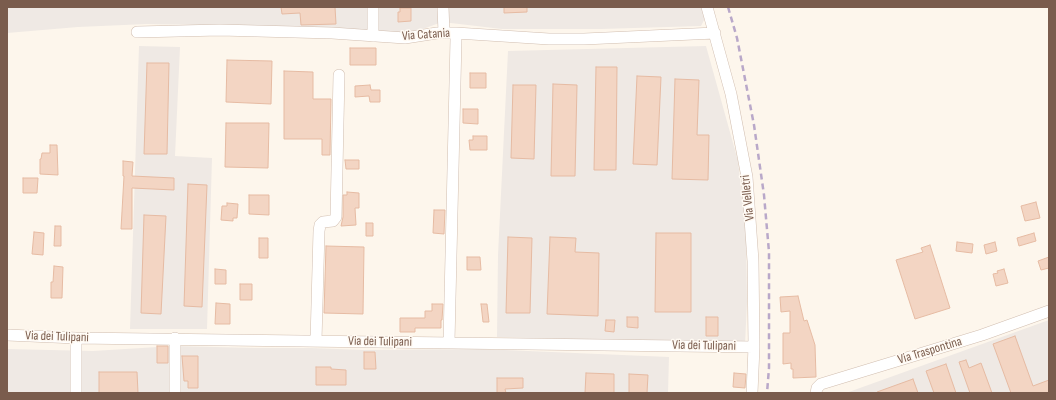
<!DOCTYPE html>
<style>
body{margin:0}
#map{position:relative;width:1056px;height:400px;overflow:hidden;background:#fdf6ec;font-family:"Sofia Sans Condensed",sans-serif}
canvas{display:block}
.frame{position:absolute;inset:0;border:8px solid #7a5c4d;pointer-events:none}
</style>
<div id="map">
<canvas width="1056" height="400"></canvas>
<div class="frame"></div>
</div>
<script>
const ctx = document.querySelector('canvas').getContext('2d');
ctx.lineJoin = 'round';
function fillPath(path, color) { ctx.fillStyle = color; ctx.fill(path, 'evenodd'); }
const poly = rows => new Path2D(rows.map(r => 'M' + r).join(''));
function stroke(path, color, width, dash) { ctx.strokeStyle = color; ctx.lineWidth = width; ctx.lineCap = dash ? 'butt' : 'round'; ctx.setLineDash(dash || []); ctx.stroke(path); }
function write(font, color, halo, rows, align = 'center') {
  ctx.font = font + ' "Sofia Sans Condensed",sans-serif'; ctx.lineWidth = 3; ctx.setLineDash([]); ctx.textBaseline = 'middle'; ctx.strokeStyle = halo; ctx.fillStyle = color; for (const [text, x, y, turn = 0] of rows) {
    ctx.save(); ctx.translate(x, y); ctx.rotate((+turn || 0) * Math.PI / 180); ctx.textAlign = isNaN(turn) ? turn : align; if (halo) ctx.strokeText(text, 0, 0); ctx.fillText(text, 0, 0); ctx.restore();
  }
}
fillPath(poly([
 [7,7,703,7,706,16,701,26,601,29,502,29,442,22,412,33,259,26,147,24,78,27,7,33],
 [139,46,180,47,175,156,212,158,207,329,130,329],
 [706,46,738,161,746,232,747,302,745,345,497,337,498,255,508,51],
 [1049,320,1049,393,846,393],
 [174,346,255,348,311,348,363,350,481,349,669,357,668,393,7,393,7,349,93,351]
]), '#efe9e4');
const building = poly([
 [281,7,335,7,336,24,301,25,300,13,282,14,281,7],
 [504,7,527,7,527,12,504,13,504,7],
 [400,8,411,8,411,21,398,22,398,12,400,12,400,8],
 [350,48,376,48,376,65,350,65,350,48],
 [227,60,272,61,271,104,226,102,227,60],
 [147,63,169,63,167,154,144,154,147,63],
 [596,67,617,67,616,170,594,170,596,67],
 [284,71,313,72,313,99,331,99,330,155,322,155,322,139,284,139,284,71],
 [470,73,486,73,486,88,470,88,470,73],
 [637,76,661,77,657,165,633,164,637,76],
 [675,79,699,80,697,135,709,135,708,180,672,179,675,79],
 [553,84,577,85,575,176,551,176,553,84],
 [370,85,371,90,380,90,380,102,370,102,369,96,355,97,355,86,370,85],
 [513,85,536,85,534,159,511,158,513,85],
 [463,109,478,109,478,124,463,123,463,109],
 [226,123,269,123,268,168,225,167,226,123],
 [473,136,487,136,487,150,470,150,469,140,473,140,473,136],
 [50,145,57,145,58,175,40,174,40,159,41,159,42,153,50,153,50,145],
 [345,160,359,160,359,169,346,169,345,160],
 [123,161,133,162,132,176,174,178,174,190,132,188,132,229,121,229,124,176,123,176,123,161],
 [23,178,38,178,37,193,23,193,23,178],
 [188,184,207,185,202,307,184,306,188,184],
 [347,192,359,193,359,208,355,208,356,225,341,226,343,217,343,195,347,195,347,192],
 [249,195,269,195,269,215,249,214,249,195],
 [1036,202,1040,218,1025,221,1021,206,1036,202],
 [227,203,238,204,237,218,233,218,233,221,221,220,222,206,227,206,227,203],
 [434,210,445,210,444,234,433,233,434,210],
 [144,215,166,216,161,314,141,313,144,215],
 [366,223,373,223,373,236,366,236,366,223],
 [55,226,61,226,61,246,54,246,55,226],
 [34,232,44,233,43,255,32,254,34,232],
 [656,233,691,233,691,312,655,312,656,233],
 [1034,233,1036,241,1019,246,1017,238,1034,233],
 [508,237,532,238,530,313,506,313,508,237],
 [550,237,576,238,575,252,599,253,598,316,547,314,550,237],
 [259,238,268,238,268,258,259,258,259,238],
 [957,242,973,244,972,253,956,251,957,242],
 [995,242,997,251,986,254,984,245,995,242],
 [930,245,950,308,915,319,896,260,923,252,921,248,930,245],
 [326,246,364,247,363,314,324,313,326,246],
 [467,257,480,257,481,270,467,270,467,257],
 [1049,257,1049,268,1041,270,1038,261,1049,257],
 [54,266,63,267,62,298,51,298,51,282,53,282,54,266],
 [215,269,226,270,226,284,215,284,215,269],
 [1004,269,1008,283,996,286,993,274,998,273,997,271,1004,269],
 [240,284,252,284,252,300,240,300,240,284],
 [798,296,804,321,807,320,815,345,816,377,793,378,793,369,791,369,791,363,783,364,783,333,790,333,790,311,781,312,780,297,798,296],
 [216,303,230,304,230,324,215,324,216,303],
 [432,304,443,304,442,320,441,320,441,328,415,328,415,332,400,332,400,318,425,318,425,311,432,311,432,304],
 [481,304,487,304,489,322,483,322,481,304],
 [627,317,638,317,638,328,627,327,627,317],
 [706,317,718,317,718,336,706,336,706,317],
 [606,320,615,320,614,332,605,331,606,320],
 [1015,336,1033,386,1049,380,1049,393,1011,393,993,344,1015,336],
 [157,346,168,346,168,363,157,363,157,346],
 [364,352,375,352,376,369,364,369,364,352],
 [182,356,198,356,198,388,188,388,188,381,184,381,182,356],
 [966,360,969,368,981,363,992,393,970,393,959,362,966,360],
 [946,364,956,393,934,393,926,371,946,364],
 [316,367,331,367,331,369,346,370,346,385,316,385,316,367],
 [99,372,137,372,138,393,99,393,99,372],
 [586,373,614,374,614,393,585,393,586,373],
 [734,373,746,374,745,388,733,387,734,373],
 [629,374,648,375,647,393,629,393,629,374],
 [497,378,523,378,523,388,505,389,506,393,497,393,497,378],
 [913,379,918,393,877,393,877,392,913,379]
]);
fillPath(building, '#f3d5c3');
stroke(building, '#e6bba3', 1);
const minor = poly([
 [373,7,373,36],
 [443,7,444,33],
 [707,7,731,94,747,177,753,261,754,347,752,393],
 [137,32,220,30,332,33,405,38,437,33,456,33,549,39,584,39,715,33],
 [7,335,76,338,754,347],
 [76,338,76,393],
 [175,338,175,393],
 [316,341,319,231,320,225,323,222,333,221,336,217,339,75],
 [449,342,456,39],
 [816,393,817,388,821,384,982,335,1049,311]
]);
stroke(minor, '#d1beb0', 12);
stroke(minor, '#fff', 11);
stroke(poly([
 [728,7,737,38,754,125,764,195,769,252,769,368,767,393]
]), '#b9a8c9', 2.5, [6, 4]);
write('13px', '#7a5c4d', '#fffaf3', [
 ["Via Catania",426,35,-4],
 ["Via Velletri",748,198,-96],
 ["Via dei Tulipani",57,337,2],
 ["Via dei Tulipani",380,342,1],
 ["Via dei Tulipani",704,346,1],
 ["Via Traspontina",930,351,-17]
]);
</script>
